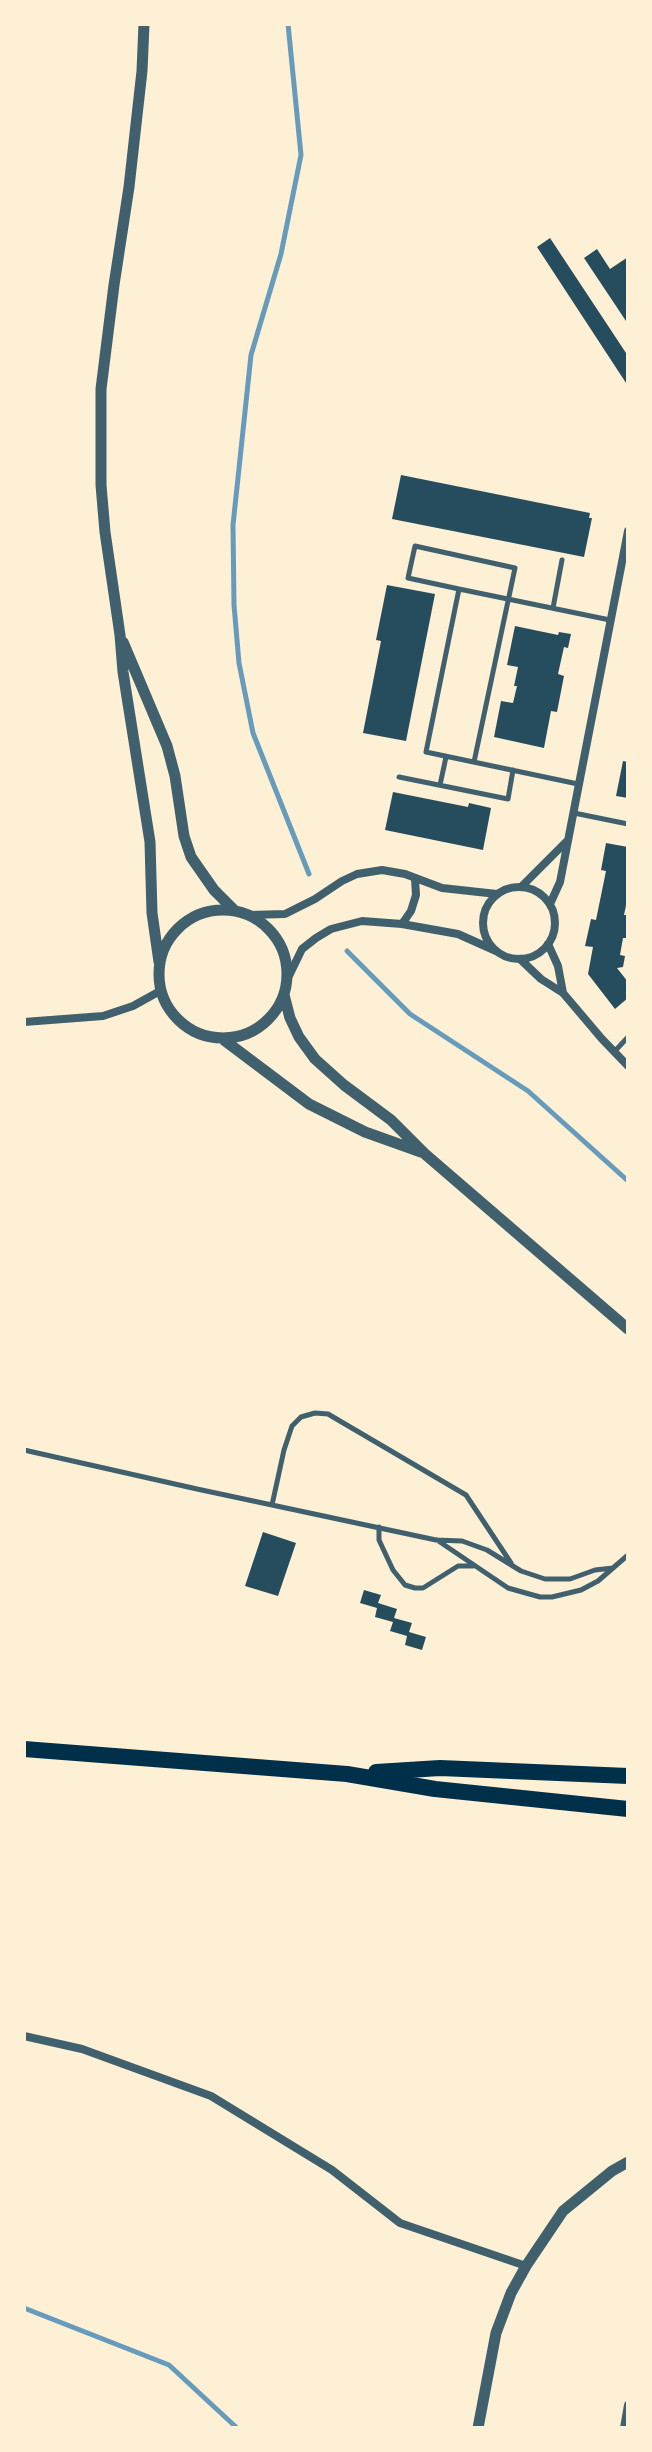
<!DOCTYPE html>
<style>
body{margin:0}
#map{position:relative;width:652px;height:2452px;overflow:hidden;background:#fdf0d5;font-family:"Public Sans",sans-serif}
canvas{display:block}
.frame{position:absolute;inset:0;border:26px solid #fdf0d5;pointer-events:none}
</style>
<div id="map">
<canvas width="652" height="2452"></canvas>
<div class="frame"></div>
</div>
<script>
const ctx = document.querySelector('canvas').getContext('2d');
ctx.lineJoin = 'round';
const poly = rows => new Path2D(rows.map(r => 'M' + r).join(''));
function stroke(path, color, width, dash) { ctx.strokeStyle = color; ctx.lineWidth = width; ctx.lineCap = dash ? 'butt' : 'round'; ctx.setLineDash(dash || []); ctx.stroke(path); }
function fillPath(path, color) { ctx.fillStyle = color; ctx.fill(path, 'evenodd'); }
stroke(poly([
 [288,24,301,155,281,254,251,355,233,525,234,605,239,663,253,733,309,874],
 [347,951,410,1014,528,1091,628,1181],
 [24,2308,169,2365,237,2428]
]), '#669bbc', 5);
fillPath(poly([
 [550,238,628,356,628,386,537,247],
 [597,249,610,269,628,257,628,324,584,258],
 [401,475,590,513,589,518,592,518,584,557,392,519],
 [387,585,435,594,406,741,363,733,381,641,376,640],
 [515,626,558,635,559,632,571,634,568,648,564,647,558,674,564,676,557,712,551,711,544,748,494,737,501,701,513,703,517,686,514,686,518,667,507,665],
 [623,761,628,762,628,798,616,796],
 [393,792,468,807,469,803,491,808,483,850,385,830],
 [606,843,628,847,628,896,624,915,628,915,628,936,627,938,623,938,620,955,625,956,623,967,617,968,628,982,628,998,615,1009,588,974,593,947,585,946,591,919,596,920,606,871,601,870],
 [263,1532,296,1543,278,1596,245,1586],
 [364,1590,381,1595,378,1603,397,1609,394,1618,412,1623,409,1632,426,1637,422,1650,405,1645,407,1636,390,1631,393,1622,375,1617,377,1608,360,1603]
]), '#264d5e');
stroke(poly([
 [459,589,408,578,415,546,515,568,474,762],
 [553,608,562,560],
 [399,777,508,799,513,770],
 [578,784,426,752,459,589,610,620],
 [440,785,446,757],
 [574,813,628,824],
 [614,1052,628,1037],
 [24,1450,197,1489,436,1540,462,1541,487,1550,521,1571,545,1579,570,1579,595,1570,613,1568],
 [272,1505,284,1450,292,1426,301,1417,315,1413,328,1414,466,1495,511,1563],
 [379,1527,379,1540,393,1570,405,1585,415,1588,423,1588,458,1566,473,1566],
 [437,1540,508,1588,540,1597,552,1597,581,1590,598,1581,628,1555]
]), '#3f606c', 5);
stroke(poly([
 [521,887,566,842],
 '483 923a36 36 0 1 1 72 0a36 36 0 1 1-72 0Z',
 [550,904,560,882,628,531],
 [249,915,285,914,315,899,342,881,357,874,382,870,405,874,442,888,497,894],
 [402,924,411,911,416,895,415,879],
 [548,944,558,966,563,993],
 [520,959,541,979,563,993,602,1039,628,1066],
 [287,980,302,949,316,938,331,929,362,921,402,924,458,934,496,951],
 [24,1022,103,1016,133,1006,160,991],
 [24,2036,82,2049,211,2096,332,2170,400,2223,526,2266],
 [624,2428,628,2405]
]), '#3f606c', 8);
stroke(poly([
 [144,24,142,71,129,187,114,285,101,389,101,485,105,532,120,635,123,672,150,842,152,913,159,962],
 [123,642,167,746,175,776,184,836,191,857,214,890,234,910],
 '159 974a64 64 0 1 1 128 0a64 64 0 1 1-128 0Z',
 [284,995,290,1018,299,1037,315,1059,344,1085,391,1120,425,1154,628,1329],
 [224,1040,309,1104,365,1132,421,1152],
 [478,2428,496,2333,511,2293,526,2266,563,2211,612,2171,628,2162]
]), '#3f606c', 11);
stroke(poly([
 [24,1749,347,1774,435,1789,628,1809],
 [376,1772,440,1768,628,1776]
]), '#003049', 16);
</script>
